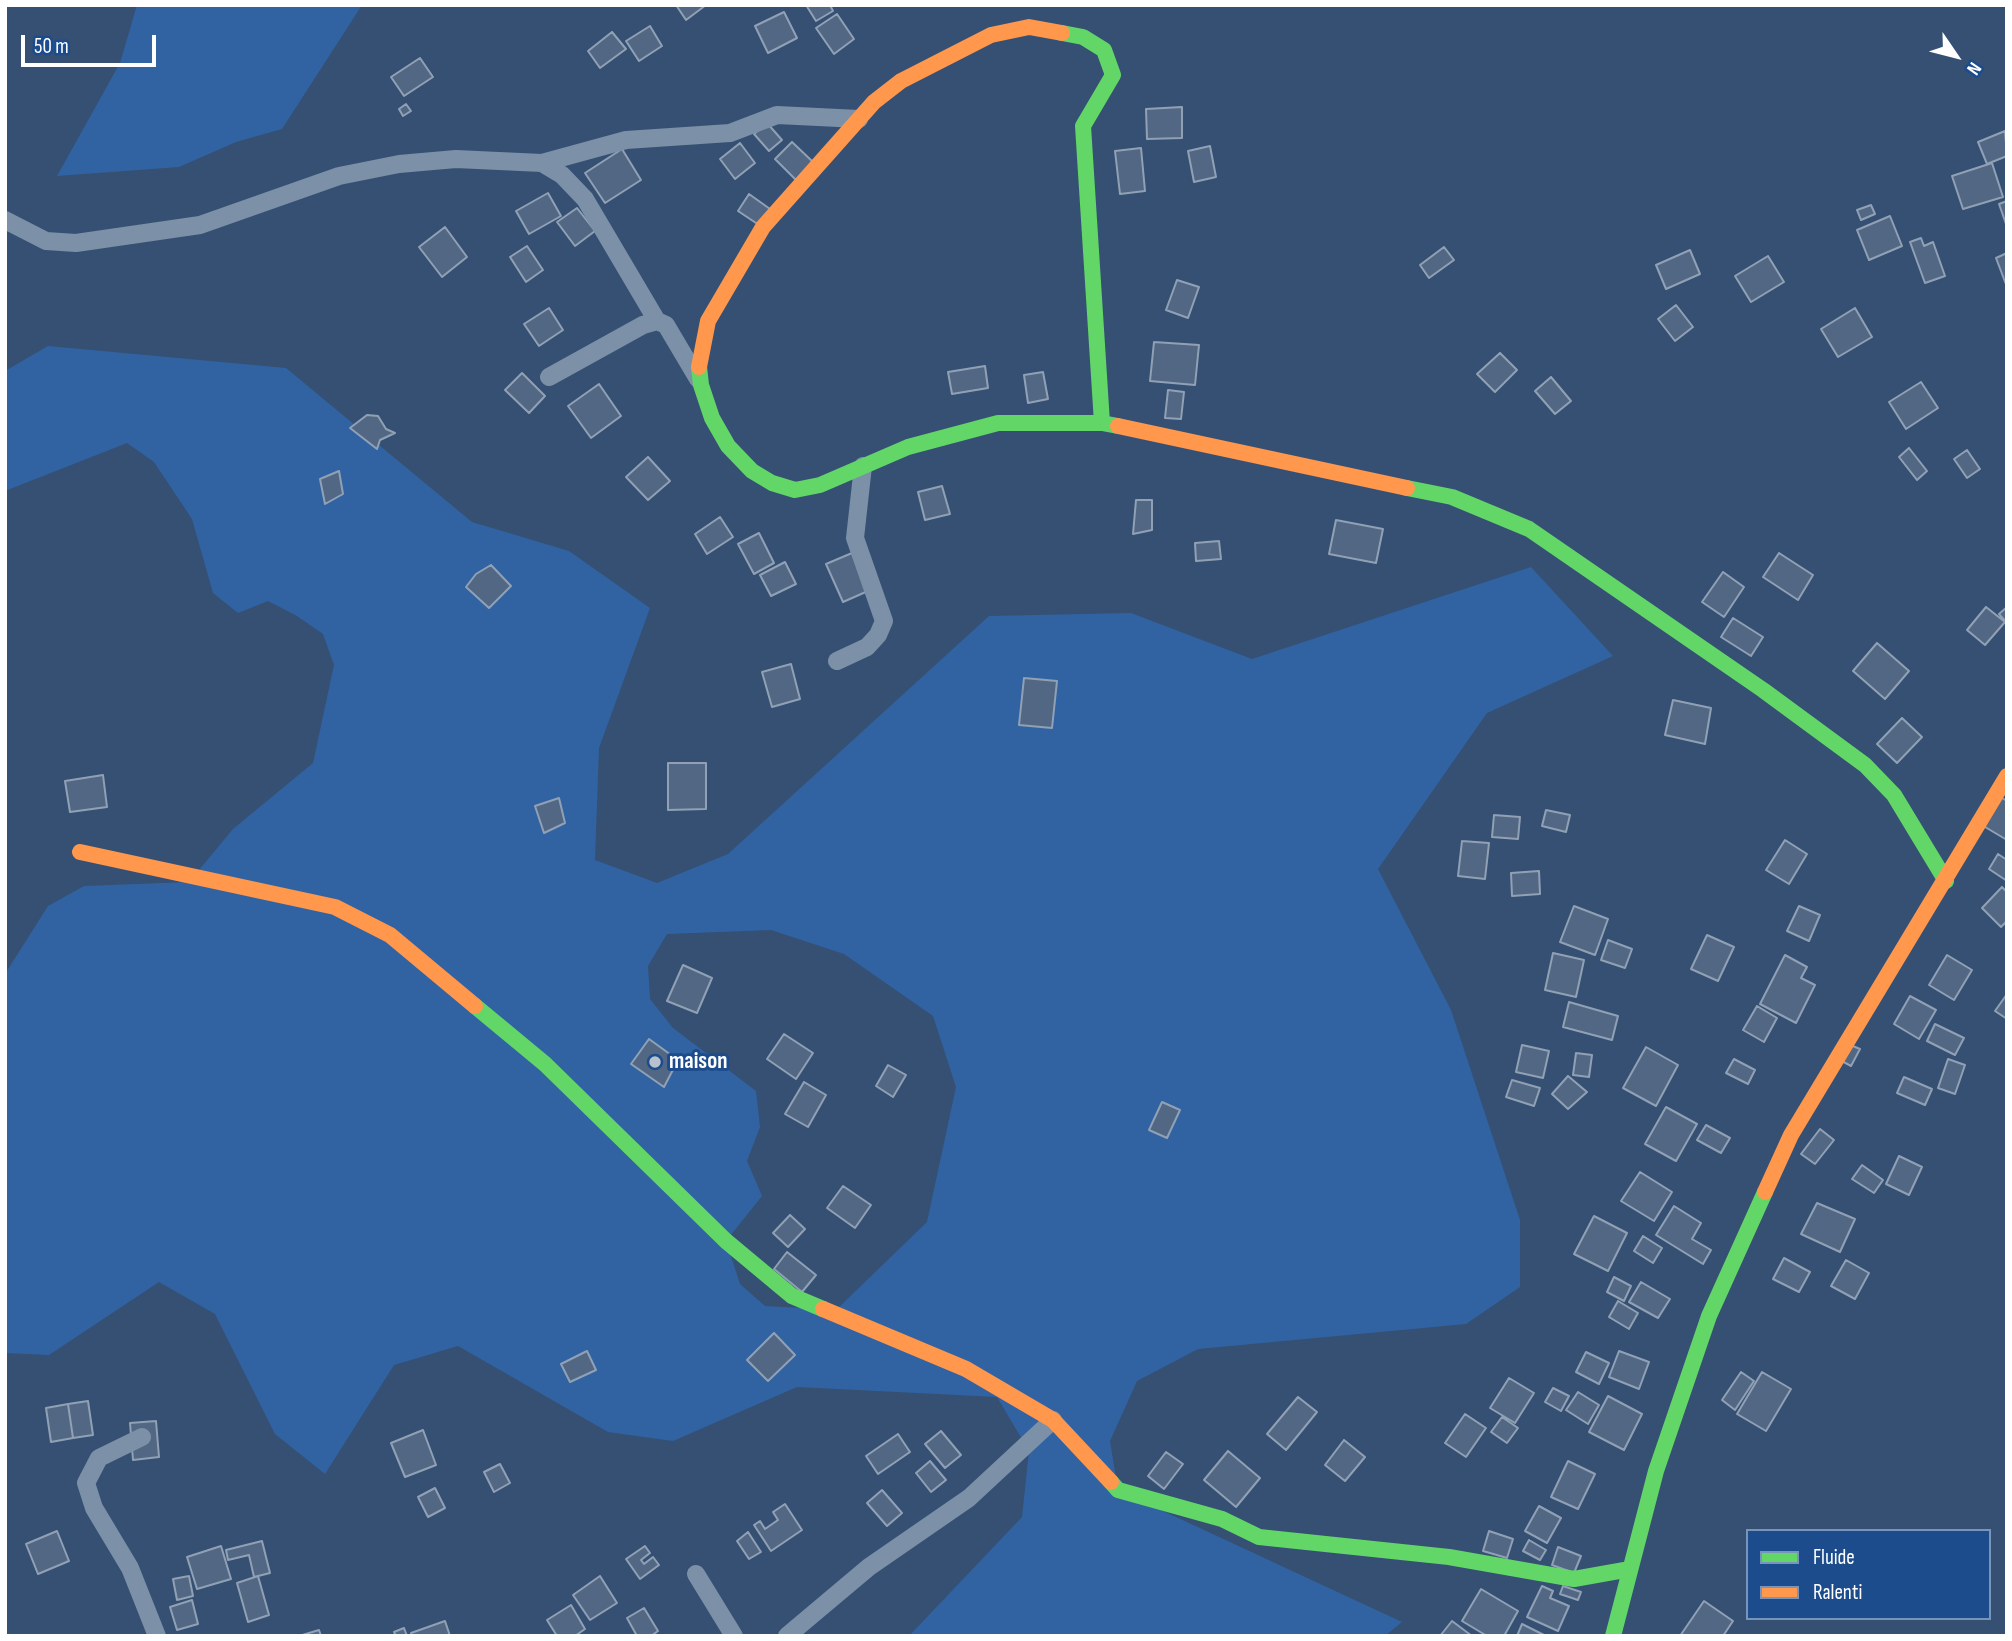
<!DOCTYPE html>
<style>
body{margin:0}
#map{position:relative;width:2012px;height:1641px;overflow:hidden;background:#355073;font-family:"Sofia Sans Condensed",sans-serif}
canvas{display:block}
.frame{position:absolute;inset:0;border:7px solid #fff;pointer-events:none}
.legend{position:absolute;left:1746px;top:1529px;width:245px;height:91px;box-sizing:border-box;background:#1c4c8c;border:2px solid #7794ba;margin:0;padding:9px 12px;list-style:none;font-size:21px;color:#fff}
.legend li{display:flex;align-items:center;gap:14px;height:35px}
.legend b{width:35px;border:2px solid #7794ba}
.north{position:absolute;left:1921px;top:21px;width:70px;height:70px;-webkit-text-stroke:5px #1c4c8c;paint-order:stroke;rotate:125deg;font-size:19px;font-weight:700;line-height:28px;text-align:center;color:#fff}
.north::after{content:'';display:block;margin:auto;width:24px;height:32px;background:#fff;clip-path:polygon(50% 0,100% 100%,50% 72%,0 100%)}
.scale{position:absolute;left:21px;top:35px;width:135px;height:32px;box-sizing:border-box;border:4px solid #fff;border-top:0;padding-left:9px;font-size:21px;line-height:24px;white-space:nowrap;color:#fff;-webkit-text-stroke:5px #1c4c8c;paint-order:stroke}
</style>
<div id="map">
<canvas width="2012" height="1641"></canvas>
<div class="frame"></div>
<ul class="legend">
<li><b style="height:9px;background:#63d668"></b>Fluide</li>
<li><b style="height:9px;background:#ff974d"></b>Ralenti</li>
</ul>
<div class="north">N</div>
<div class="scale">50 m</div>
</div>
<script>
const ctx = document.querySelector('canvas').getContext('2d');
ctx.lineJoin = 'round';
function fillPath(path, color) { ctx.fillStyle = color; ctx.fill(path, 'evenodd'); }
const poly = rows => new Path2D(rows.map(r => 'M' + r).join(''));
function stroke(path, color, width, dash) { ctx.strokeStyle = color; ctx.lineWidth = width; ctx.lineCap = dash ? 'butt' : 'round'; ctx.setLineDash(dash || []); ctx.stroke(path); }
function write(font, color, halo, rows, align = 'center') {
  ctx.font = font + ' "Sofia Sans Condensed",sans-serif'; ctx.lineWidth = 6; ctx.setLineDash([]); ctx.textBaseline = 'middle'; ctx.strokeStyle = halo; ctx.fillStyle = color; for (const [text, x, y, turn = 0] of rows) {
    ctx.save(); ctx.translate(x, y); ctx.rotate((+turn || 0) * Math.PI / 180); ctx.textAlign = isNaN(turn) ? turn : align; if (halo) ctx.strokeText(text, 0, 0); ctx.fillText(text, 0, 0); ctx.restore();
  }
}
fillPath(poly([
 [137,5,362,5,282,129,236,142,179,167,57,176,120,63],
 [48,346,286,368,472,522,569,551,650,608,599,748,595,860,657,883,728,854,989,616,1131,613,1252,659,1531,567,1613,656,1487,713,1378,869,1451,1010,1520,1220,1520,1287,1466,1324,1198,1349,1137,1381,1110,1441,1118,1490,1402,1622,1385,1636,909,1636,1022,1517,1029,1451,997,1397,797,1387,673,1441,608,1432,458,1346,394,1365,325,1474,275,1434,215,1314,159,1282,49,1355,5,1353,5,974,48,906,84,886,189,882,233,829,313,763,334,665,323,634,297,616,268,601,238,613,213,593,192,519,154,462,127,443,5,491,5,371],
 [771,930,844,954,933,1016,956,1087,927,1222,836,1310,765,1306,740,1284,726,1241,762,1196,747,1161,760,1127,756,1091,673,1028,650,999,648,966,667,934]
]), '#3163a2');
const building = poly([
 [676,5,706,5,686,20,676,5],
 [806,5,830,5,833,11,816,21,806,5],
 [784,12,797,38,768,53,755,26,784,12],
 [837,14,854,39,834,54,816,28,837,14],
 [650,26,662,46,639,61,626,41,650,26],
 [612,32,626,49,600,68,588,51,612,32],
 [420,58,433,77,404,96,391,77,420,58],
 [406,104,411,111,403,116,399,109,406,104],
 [1182,107,1182,138,1147,139,1146,109,1182,107],
 [767,123,782,140,769,151,754,134,767,123],
 [2005,131,2007,156,1987,164,1978,142,2005,131],
 [792,142,813,162,796,180,775,159,792,142],
 [740,143,755,163,735,179,720,159,740,143],
 [1210,146,1216,177,1194,182,1188,151,1210,146],
 [1141,148,1145,191,1120,194,1115,151,1141,148],
 [622,149,641,180,605,203,585,173,622,149],
 [1992,163,2003,197,1963,209,1952,176,1992,163],
 [548,193,561,216,529,234,516,211,548,193],
 [749,194,770,209,759,225,738,211,749,194],
 [2007,201,2007,224,2006,224,1999,204,2007,201],
 [1871,205,1875,214,1861,220,1857,210,1871,205],
 [577,208,595,231,575,246,557,222,577,208],
 [1890,216,1902,246,1869,260,1857,230,1890,216],
 [445,227,467,257,442,277,419,247,445,227],
 [1921,238,1924,246,1933,242,1945,276,1925,283,1910,242,1921,238],
 [527,246,543,270,526,282,510,257,527,246],
 [1444,247,1454,260,1429,278,1420,265,1444,247],
 [1690,250,1700,274,1666,289,1656,265,1690,250],
 [2007,253,2007,287,1996,258,2007,253],
 [1768,256,1784,282,1751,302,1735,276,1768,256],
 [1177,280,1199,287,1188,318,1166,310,1177,280],
 [1676,305,1693,327,1675,341,1658,319,1676,305],
 [549,308,563,330,539,346,524,324,549,308],
 [1855,308,1872,337,1838,357,1821,329,1855,308],
 [1154,342,1199,345,1195,385,1150,381,1154,342],
 [1500,353,1517,370,1495,392,1477,374,1500,353],
 [985,366,988,388,952,394,948,372,985,366],
 [1043,372,1048,399,1028,403,1024,375,1043,372],
 [522,373,545,396,529,413,505,390,522,373],
 [1551,377,1571,401,1555,414,1535,391,1551,377],
 [1921,382,1938,408,1906,429,1889,402,1921,382],
 [599,384,621,416,591,438,568,406,599,384],
 [1168,390,1184,392,1181,419,1165,418,1168,390],
 [367,415,378,416,386,429,395,433,380,440,377,449,350,428,367,415],
 [1909,448,1927,471,1917,480,1899,457,1909,448],
 [1967,450,1980,469,1967,478,1954,459,1967,450],
 [648,457,670,481,648,500,626,477,648,457],
 [339,471,343,494,325,504,320,479,339,471],
 [942,486,950,514,925,520,918,492,942,486],
 [1136,500,1152,500,1152,530,1133,534,1136,500],
 [720,517,733,537,707,554,695,534,720,517],
 [1336,520,1383,529,1376,563,1329,554,1336,520],
 [759,533,774,563,754,574,738,544,759,533],
 [1219,541,1221,559,1196,561,1195,543,1219,541],
 [852,553,868,591,843,602,826,564,852,553],
 [1779,553,1813,575,1798,600,1763,577,1779,553],
 [785,562,796,584,771,596,760,575,785,562],
 [491,565,511,586,489,608,466,587,476,574,491,565],
 [1723,572,1744,587,1724,617,1702,602,1723,572],
 [1986,607,2005,622,1985,645,1967,630,1986,607],
 [2007,607,2007,623,1999,614,2007,607],
 [1733,618,1763,637,1751,656,1721,637,1733,618],
 [1877,643,1909,671,1885,699,1853,671,1877,643],
 [791,664,800,699,772,707,762,672,791,664],
 [1024,678,1057,681,1052,728,1019,725,1024,678],
 [1673,700,1711,708,1705,744,1665,735,1673,700],
 [1902,718,1922,737,1897,763,1877,744,1902,718],
 [668,763,706,763,706,809,668,810,668,763],
 [103,775,107,807,70,812,65,781,103,775],
 [1997,795,2007,801,2007,840,1980,824,1997,795],
 [559,798,565,823,544,833,535,806,559,798],
 [1546,810,1570,815,1566,832,1542,826,1546,810],
 [1494,815,1520,817,1518,839,1492,837,1494,815],
 [1785,840,1807,854,1789,884,1766,870,1785,840],
 [1462,841,1489,843,1485,879,1458,876,1462,841],
 [1998,854,2007,860,2007,881,1989,869,1998,854],
 [1539,871,1540,894,1512,896,1511,873,1539,871],
 [2002,887,2007,892,2007,921,2001,927,1982,908,2002,887],
 [1574,906,1608,919,1595,955,1560,942,1574,906],
 [1799,906,1820,915,1809,941,1787,931,1799,906],
 [1707,935,1734,947,1718,981,1691,969,1707,935],
 [1608,940,1632,949,1625,968,1601,960,1608,940],
 [1553,953,1584,960,1576,997,1545,990,1553,953],
 [1785,955,1807,967,1801,978,1815,985,1796,1023,1760,1004,1785,955],
 [1947,955,1972,970,1954,1000,1929,985,1947,955],
 [683,965,712,978,697,1013,667,1001,683,965],
 [2007,994,2007,1019,1995,1011,2007,994],
 [1910,996,1936,1010,1919,1039,1894,1024,1910,996],
 [1569,1002,1618,1016,1612,1040,1563,1027,1569,1002],
 [1757,1006,1777,1018,1764,1042,1743,1030,1757,1006],
 [1935,1024,1964,1038,1955,1055,1927,1041,1935,1024],
 [784,1034,813,1053,796,1079,767,1059,784,1034],
 [649,1039,678,1060,664,1087,631,1064,649,1039],
 [1848,1044,1860,1049,1851,1066,1840,1060,1848,1044],
 [1522,1045,1549,1051,1543,1078,1516,1072,1522,1045],
 [1646,1047,1678,1065,1656,1106,1623,1088,1646,1047],
 [1576,1053,1592,1055,1589,1077,1573,1075,1576,1053],
 [1734,1059,1755,1070,1748,1084,1726,1073,1734,1059],
 [1948,1059,1965,1065,1955,1094,1938,1088,1948,1059],
 [888,1065,906,1075,893,1097,876,1086,888,1065],
 [1568,1076,1587,1092,1568,1109,1552,1094,1568,1076],
 [1904,1077,1932,1089,1925,1105,1897,1093,1904,1077],
 [1512,1080,1540,1088,1534,1106,1506,1097,1512,1080],
 [804,1082,826,1095,808,1127,785,1114,804,1082],
 [1162,1102,1180,1110,1167,1138,1149,1130,1162,1102],
 [1666,1107,1697,1124,1676,1161,1645,1144,1666,1107],
 [1706,1125,1730,1138,1721,1153,1697,1140,1706,1125],
 [1820,1129,1834,1140,1815,1164,1801,1154,1820,1129],
 [1899,1156,1922,1167,1909,1195,1886,1184,1899,1156],
 [1862,1165,1883,1180,1874,1193,1852,1179,1862,1165],
 [1640,1172,1672,1192,1654,1221,1621,1201,1640,1172],
 [843,1186,871,1205,855,1228,827,1208,843,1186],
 [1817,1203,1855,1219,1840,1252,1801,1234,1817,1203],
 [1674,1206,1701,1223,1692,1239,1711,1250,1703,1264,1656,1235,1674,1206],
 [790,1215,805,1229,788,1247,773,1233,790,1215],
 [1594,1216,1627,1233,1608,1271,1574,1254,1594,1216],
 [1643,1236,1662,1248,1653,1263,1634,1251,1643,1236],
 [787,1252,816,1275,802,1292,774,1269,787,1252],
 [1784,1258,1810,1272,1799,1292,1773,1279,1784,1258],
 [1846,1260,1869,1273,1855,1299,1831,1286,1846,1260],
 [1614,1277,1631,1286,1624,1301,1607,1292,1614,1277],
 [1641,1282,1670,1299,1658,1318,1629,1302,1641,1282],
 [1618,1301,1638,1313,1629,1329,1609,1317,1618,1301],
 [774,1333,795,1355,768,1381,747,1360,774,1333],
 [587,1351,596,1370,570,1382,561,1364,587,1351],
 [1619,1351,1649,1362,1639,1389,1609,1377,1619,1351],
 [1586,1352,1609,1363,1599,1384,1576,1372,1586,1352],
 [1741,1372,1754,1381,1735,1410,1722,1400,1741,1372],
 [1762,1372,1791,1389,1766,1431,1737,1414,1762,1372],
 [1509,1378,1534,1393,1515,1423,1490,1408,1509,1378],
 [1553,1388,1569,1396,1561,1411,1545,1402,1553,1388],
 [1578,1392,1599,1405,1588,1424,1566,1410,1578,1392],
 [1608,1396,1642,1414,1624,1450,1589,1432,1608,1396],
 [1298,1397,1317,1412,1286,1450,1267,1434,1298,1397],
 [88,1401,93,1435,73,1438,68,1404,88,1401],
 [68,1404,73,1438,51,1442,46,1408,68,1404],
 [1465,1414,1486,1428,1466,1457,1445,1443,1465,1414],
 [1502,1417,1518,1428,1507,1443,1491,1432,1502,1417],
 [156,1421,159,1457,133,1460,130,1423,156,1421],
 [423,1430,436,1465,405,1477,391,1443,423,1430],
 [941,1431,961,1455,945,1468,925,1444,941,1431],
 [898,1434,910,1452,878,1474,866,1456,898,1434],
 [1344,1440,1365,1457,1345,1481,1325,1465,1344,1440],
 [1228,1451,1260,1478,1236,1507,1204,1480,1228,1451],
 [1166,1452,1183,1464,1164,1489,1148,1476,1166,1452],
 [930,1461,946,1480,931,1492,916,1473,930,1461],
 [1568,1461,1595,1474,1578,1509,1551,1497,1568,1461],
 [500,1464,510,1483,494,1492,484,1472,500,1464],
 [435,1488,445,1508,428,1517,418,1497,435,1488],
 [882,1490,902,1513,887,1526,867,1503,882,1490],
 [785,1504,802,1530,771,1551,754,1525,760,1521,765,1529,778,1520,773,1512,785,1504],
 [1539,1506,1561,1518,1547,1543,1525,1531,1539,1506],
 [57,1531,69,1561,38,1574,26,1544,57,1531],
 [1489,1531,1513,1539,1507,1558,1483,1551,1489,1531],
 [748,1532,761,1552,749,1559,737,1541,748,1532],
 [1529,1540,1546,1550,1540,1560,1523,1551,1529,1540],
 [262,1541,270,1573,254,1577,249,1555,228,1560,226,1550,262,1541],
 [221,1546,231,1579,197,1589,187,1557,221,1546],
 [645,1546,650,1553,641,1560,644,1564,653,1557,659,1565,640,1579,626,1559,645,1546],
 [1558,1547,1581,1556,1574,1573,1552,1565,1558,1547],
 [189,1576,193,1596,177,1600,173,1579,189,1576],
 [258,1576,269,1615,248,1622,237,1583,258,1576],
 [600,1576,617,1603,590,1620,573,1595,600,1576],
 [1542,1586,1553,1591,1550,1598,1569,1606,1558,1631,1527,1617,1542,1586],
 [1563,1586,1581,1592,1578,1600,1560,1594,1563,1586],
 [1481,1589,1518,1611,1504,1636,1487,1636,1462,1621,1481,1589],
 [192,1600,198,1624,177,1630,170,1607,192,1600],
 [1704,1601,1733,1621,1723,1636,1680,1636,1704,1601],
 [571,1605,585,1629,575,1636,557,1636,547,1620,571,1605],
 [644,1608,658,1631,651,1636,637,1636,627,1618,644,1608],
 [445,1621,450,1636,412,1636,411,1633,445,1621],
 [1452,1621,1472,1636,1440,1636,1452,1621],
 [1522,1624,1546,1636,1517,1636,1522,1624],
 [404,1628,407,1636,396,1636,394,1632,404,1628],
 [319,1630,321,1636,299,1636,319,1630]
]);
fillPath(building, '#516783');
stroke(building, '#91a1b5', 2);
stroke(poly([
 [542,163,626,140,730,133,777,115,859,119],
 [5,220,46,241,76,243,200,225,339,176,399,164,456,159,542,163,562,175,585,199,657,321],
 [549,377,643,325,657,321,666,325,698,379],
 [837,661,867,647,878,635,884,621,855,538,863,466],
 [142,1437,99,1458,86,1483,94,1508,130,1568,157,1636],
 [696,1574,734,1636],
 [787,1636,869,1567,969,1498,1053,1420]
]), '#7c90a7', 18);
stroke(poly([
 [1062,33,1083,37,1104,50,1113,75,1083,126,1102,423],
 [699,367,701,385,712,418,728,446,752,471,772,483,795,490,820,485,908,447,998,423,1102,423,1118,426],
 [1407,488,1452,497,1529,529,1763,690,1865,765,1894,795,1946,881],
 [475,1006,545,1064,726,1241,792,1296,823,1309],
 [1111,1482,1118,1490,1222,1519,1259,1537,1449,1557,1574,1579,1630,1569],
 [1613,1636,1656,1471,1709,1316,1765,1192]
]), '#63d668', 16);
stroke(poly([
 [699,367,708,321,763,227,874,102,901,81,991,35,1029,27,1062,33],
 [1118,426,1407,488],
 [80,852,335,907,390,935,475,1006],
 [1765,1192,1791,1135,2007,776],
 [823,1309,966,1369,1053,1420,1111,1482]
]), '#ff974d', 16);
for (const [x, y, r, color] of [
 [655,1062,7,"#b8c2ce"]
]) { const dot = new Path2D(); dot.arc(x, y, r, 0, 2 * Math.PI); ctx.fillStyle = color; ctx.fill(dot); stroke(dot, '#1c4c8c', 2.5); }
write('bold 23px', '#fff', '#1c4c8c', [
 ["maison",669,1062]
], 'left');
</script>
